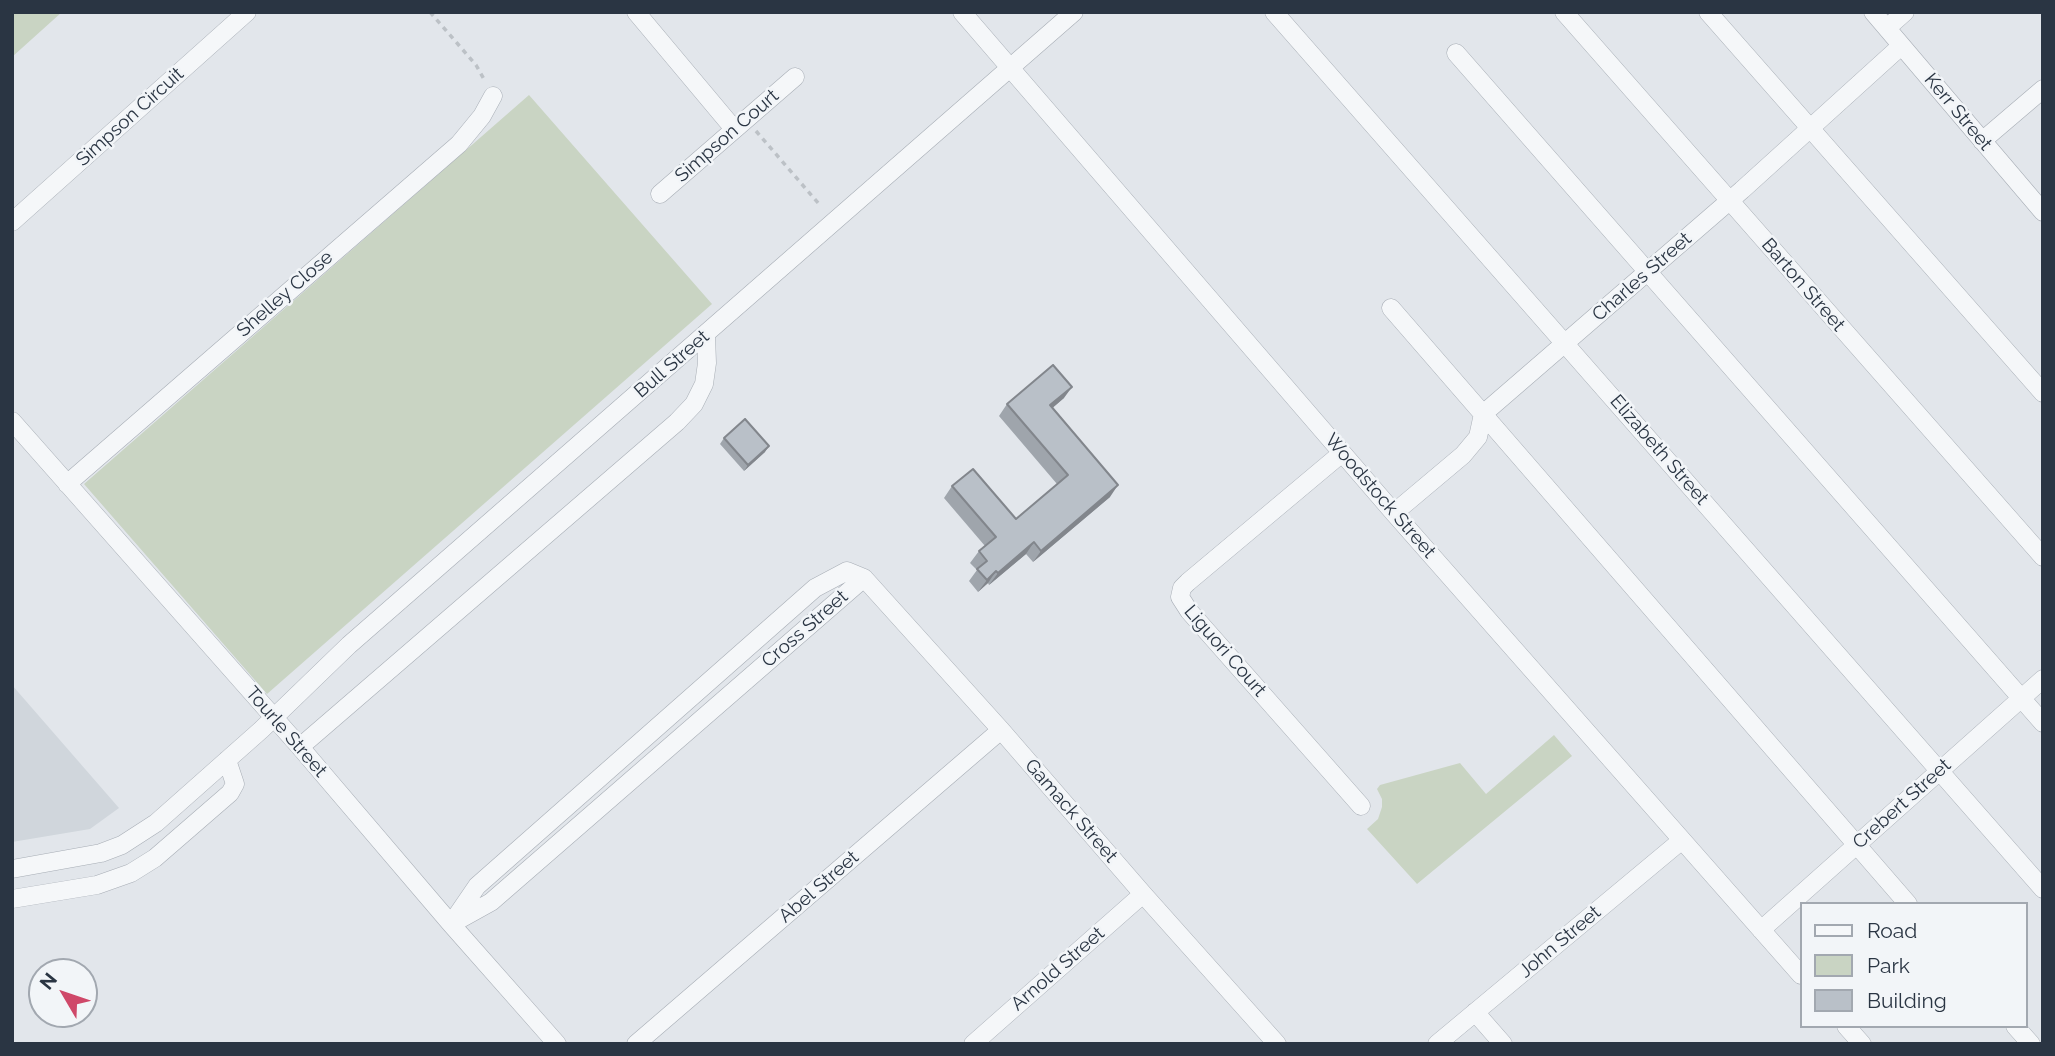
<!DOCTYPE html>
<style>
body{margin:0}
#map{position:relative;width:2055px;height:1056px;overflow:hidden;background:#e2e6eb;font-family:Raleway,sans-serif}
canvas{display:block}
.frame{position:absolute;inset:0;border:14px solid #2a3543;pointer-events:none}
.legend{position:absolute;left:1800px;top:902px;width:228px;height:126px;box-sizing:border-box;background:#f2f5f8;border:2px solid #a2a8b0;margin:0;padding:9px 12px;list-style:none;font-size:21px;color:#2a3543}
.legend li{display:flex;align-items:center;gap:14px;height:35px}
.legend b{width:35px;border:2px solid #a2a8b0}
.north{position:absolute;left:28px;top:958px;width:70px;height:70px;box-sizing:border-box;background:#f2f5f8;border:2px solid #a2a8b0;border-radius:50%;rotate:309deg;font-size:19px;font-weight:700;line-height:28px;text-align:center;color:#2a3543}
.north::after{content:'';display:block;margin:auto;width:24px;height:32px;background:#cf4869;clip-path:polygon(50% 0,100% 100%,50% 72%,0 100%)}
</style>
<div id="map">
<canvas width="2055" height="1056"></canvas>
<div class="frame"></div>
<ul class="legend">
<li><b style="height:9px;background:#f5f7f9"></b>Road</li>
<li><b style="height:19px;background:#c9d4c3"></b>Park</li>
<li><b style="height:19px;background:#b9c0c8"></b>Building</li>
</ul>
<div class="north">N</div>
</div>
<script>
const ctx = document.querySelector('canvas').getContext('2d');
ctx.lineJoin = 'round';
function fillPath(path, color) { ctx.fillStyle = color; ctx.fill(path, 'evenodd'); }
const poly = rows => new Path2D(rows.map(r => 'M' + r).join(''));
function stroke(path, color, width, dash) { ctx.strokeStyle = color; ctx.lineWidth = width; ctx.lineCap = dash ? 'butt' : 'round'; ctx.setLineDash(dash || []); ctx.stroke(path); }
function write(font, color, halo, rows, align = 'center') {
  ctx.font = font + ' Raleway,sans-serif'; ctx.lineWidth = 5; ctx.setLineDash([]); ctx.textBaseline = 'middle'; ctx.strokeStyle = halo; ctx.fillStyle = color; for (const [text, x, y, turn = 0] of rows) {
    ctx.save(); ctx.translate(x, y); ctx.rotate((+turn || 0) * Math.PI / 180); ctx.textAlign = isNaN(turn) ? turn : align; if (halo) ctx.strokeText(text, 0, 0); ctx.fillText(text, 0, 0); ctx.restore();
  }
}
fillPath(poly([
 [12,685,119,808,90,829,12,842]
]), '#d0d6dc');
fillPath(poly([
 [12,12,62,12,12,57],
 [529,95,712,304,267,694,84,484],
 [1554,735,1572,756,1417,884,1367,829,1378,819,1382,807,1382,799,1377,789,1380,785,1460,763,1486,794]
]), '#c9d4c3');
const minor = poly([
 [636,12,734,129],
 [962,12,1394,513,1801,975],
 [1274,12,2043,889],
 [1564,12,2043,557],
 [1708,12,2043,393],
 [1873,12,2043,212],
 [1887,28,1905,12],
 [1456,53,2043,723],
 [1982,141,2043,89],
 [660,194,795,77],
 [12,222,247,12],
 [1391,308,1908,904],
 [12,421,300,747,451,924,557,1044],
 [1342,453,1188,582,1182,588,1180,597,1189,611,1361,806],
 [67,484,459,144,482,116,493,96],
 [1394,513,1463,455,1478,437,1483,414,1742,190,1901,46],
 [300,747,677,422,694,404,704,384,707,363,706,335],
 [12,869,101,853,122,845,156,823,261,730,349,645,1074,12],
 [12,899,97,885,131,873,155,858,230,793,235,784,227,760],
 [455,922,491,902,864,578],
 [451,924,477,886,815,588,847,571,864,578,1001,730,1143,894,1277,1044],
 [1761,930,2043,679],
 [1475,1012,1503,1044],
 [1846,1026,1862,1044],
 [2015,1026,2031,1044],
 [636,1044,1001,730],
 [973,1044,1143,894],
 [1437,1044,1682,840]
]);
stroke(minor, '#a7adb5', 19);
stroke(poly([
 [430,12,476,65,485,81],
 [756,131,819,204]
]), '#bcc1c6', 3.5, [5, 5]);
stroke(minor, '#f5f7f9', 18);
fillPath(poly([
 [1064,398,1052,408,1110,497,1033,562,1026,554,989,585,988,583,978,592,969,581,977,570,970,563,979,551,985,546,944,498,952,486,1016,519,1057,484,999,416,1007,404],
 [724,438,765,452,744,471,720,444]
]), '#9fa5ac');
fillPath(poly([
 [1072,387,1064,398,1042,417,1050,405],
 [769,446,765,452,744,471,748,465],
 [1118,485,1110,497,1033,562,1041,551],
 [1034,542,1026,554,989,585,998,573],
 [996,571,988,583,978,592,987,580]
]), '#82868c');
const building = poly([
 [1053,365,1072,387,1050,405,1118,485,1041,551,1034,542,998,573,996,571,987,580,977,569,987,561,979,551,996,537,952,486,973,469,1016,519,1068,475,1007,404,1053,365],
 [745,419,769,446,748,465,724,438,745,419]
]);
fillPath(building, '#b9c0c8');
stroke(building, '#82868c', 2);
write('19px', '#2a3543', '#f2f5f8', [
 ["Kerr Street",1958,112,50],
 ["Simpson Circuit",130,117,-42],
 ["Simpson Court",727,136,-41],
 ["Charles Street",1642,277,-41],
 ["Barton Street",1803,285,49],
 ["Shelley Close",285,294,-41],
 ["Bull Street",672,364,-41],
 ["Elizabeth Street",1659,450,49],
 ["Woodstock Street",1380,496,49],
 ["Cross Street",805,629,-41],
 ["Liguori Court",1225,651,49],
 ["Tourle Street",286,732,49],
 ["Crebert Street",1902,804,-42],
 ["Gamack Street",1071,811,49],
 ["Abel Street",819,887,-41],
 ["John Street",1560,942,-40],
 ["Arnold Street",1058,969,-41]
]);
</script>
